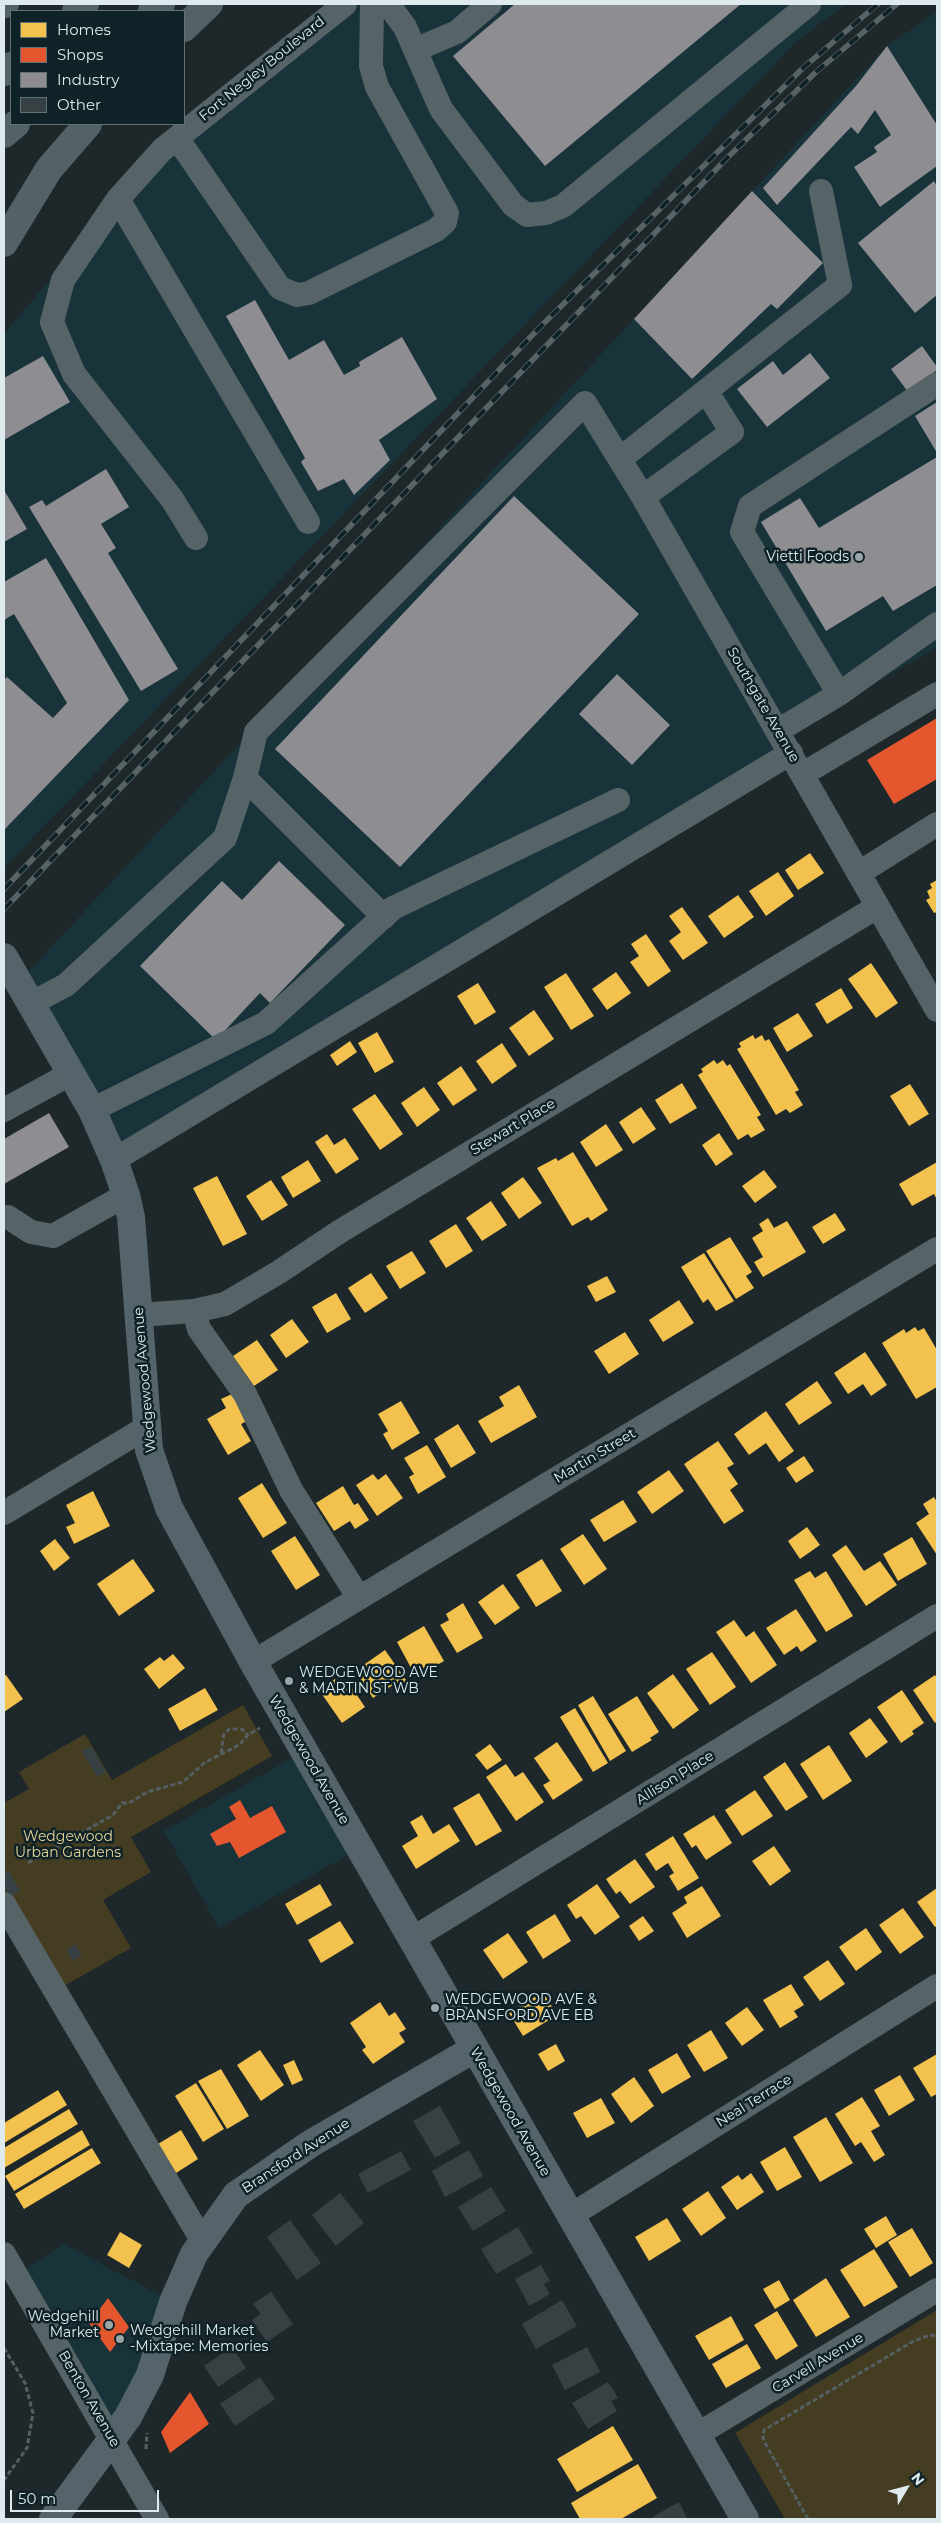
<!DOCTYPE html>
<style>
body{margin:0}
#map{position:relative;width:941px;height:2523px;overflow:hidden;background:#1e282b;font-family:Montserrat,sans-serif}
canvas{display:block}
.frame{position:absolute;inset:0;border:5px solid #deeaed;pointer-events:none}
.legend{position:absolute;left:10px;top:10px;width:175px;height:115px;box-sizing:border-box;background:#0e2227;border:1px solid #617276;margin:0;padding:6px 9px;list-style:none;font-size:15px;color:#deeaed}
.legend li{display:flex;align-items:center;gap:10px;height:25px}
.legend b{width:25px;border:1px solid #617276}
.north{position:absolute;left:881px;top:2463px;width:50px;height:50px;-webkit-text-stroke:4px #0e2227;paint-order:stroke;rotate:53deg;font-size:14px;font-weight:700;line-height:20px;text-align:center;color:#deeaed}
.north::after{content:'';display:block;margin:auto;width:18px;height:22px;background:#deeaed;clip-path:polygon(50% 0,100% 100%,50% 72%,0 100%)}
.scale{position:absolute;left:10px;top:2490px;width:149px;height:22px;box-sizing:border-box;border:2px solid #deeaed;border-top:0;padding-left:6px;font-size:15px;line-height:18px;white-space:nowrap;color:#deeaed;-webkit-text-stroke:4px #0e2227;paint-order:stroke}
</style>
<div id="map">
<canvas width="941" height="2523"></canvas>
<div class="frame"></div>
<ul class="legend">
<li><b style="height:14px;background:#f2c14e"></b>Homes</li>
<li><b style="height:14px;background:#e4572e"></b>Shops</li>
<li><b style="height:14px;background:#8d8d92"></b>Industry</li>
<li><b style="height:14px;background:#374043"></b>Other</li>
</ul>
<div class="north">N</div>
<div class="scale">50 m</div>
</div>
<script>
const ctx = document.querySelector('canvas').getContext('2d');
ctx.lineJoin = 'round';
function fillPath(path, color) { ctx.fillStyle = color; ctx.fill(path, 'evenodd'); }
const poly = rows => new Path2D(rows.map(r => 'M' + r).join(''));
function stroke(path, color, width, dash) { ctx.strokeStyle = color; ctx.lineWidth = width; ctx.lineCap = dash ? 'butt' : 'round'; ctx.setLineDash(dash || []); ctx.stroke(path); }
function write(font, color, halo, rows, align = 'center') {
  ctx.font = font + ' Montserrat,sans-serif'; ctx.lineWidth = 5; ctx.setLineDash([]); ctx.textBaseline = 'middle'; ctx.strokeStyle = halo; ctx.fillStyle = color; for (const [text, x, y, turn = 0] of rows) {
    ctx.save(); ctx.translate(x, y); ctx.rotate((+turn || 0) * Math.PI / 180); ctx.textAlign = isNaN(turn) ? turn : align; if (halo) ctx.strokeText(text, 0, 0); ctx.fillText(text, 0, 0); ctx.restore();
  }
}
fillPath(poly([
 [345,4,846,4,797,41,4,868,4,334,118,199],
 [937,12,937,647,783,738,791,753,114,1160,18,983,887,46],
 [304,1751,360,1848,219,1928,164,1831],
 [64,2244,173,2302,112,2439,16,2275]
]), '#19333b');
fillPath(poly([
 [243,1705,272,1756,131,1837,151,1872,103,1900,131,1948,55,1991,4,1902,4,1803,29,1789,19,1772,85,1734,112,1780],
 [937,2310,937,2519,785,2519,735,2433]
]), '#443d22');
fillPath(poly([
 [810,853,824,873,798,890,785,870],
 [778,872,794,896,766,916,749,891],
 [937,880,937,912,934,913,926,900,930,898,927,891,932,888,930,884],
 [738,895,754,917,724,938,708,916],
 [682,907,708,943,683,960,669,941,681,932,669,916],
 [646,934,671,971,648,987,630,962,639,956,631,944],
 [871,963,898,1003,876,1018,848,979],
 [616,972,631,993,607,1010,592,989],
 [566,973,594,1016,571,1030,544,987],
 [478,983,496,1012,475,1025,457,996],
 [841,988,853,1008,827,1024,815,1004],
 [534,1010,554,1039,529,1056,509,1028],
 [798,1013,813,1036,787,1052,773,1028],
 [377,1032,394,1062,375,1073,358,1043],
 [753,1035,755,1039,762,1035,765,1041,769,1039,799,1090,795,1092,803,1105,790,1113,786,1109,776,1115,737,1049,741,1047,739,1043],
 [350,1041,357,1052,337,1066,330,1055],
 [502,1043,517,1066,492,1084,476,1061],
 [714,1060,717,1064,723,1060,727,1066,730,1064,761,1115,757,1117,765,1130,751,1138,748,1134,738,1140,698,1075,703,1072,701,1069],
 [461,1066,477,1090,453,1106,437,1083],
 [682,1083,697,1108,670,1124,655,1100],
 [910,1084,929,1114,909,1126,890,1096],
 [424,1087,440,1110,417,1127,401,1103],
 [375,1094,403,1134,380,1150,352,1109],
 [641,1107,656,1129,633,1144,619,1122],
 [606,1124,623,1150,596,1167,580,1142],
 [719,1133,733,1154,716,1166,702,1145],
 [327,1134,334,1145,345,1138,359,1159,336,1174,315,1142],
 [573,1152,608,1210,591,1221,588,1217,572,1226,537,1168,556,1158,558,1161],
 [308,1160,321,1181,293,1198,281,1177],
 [937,1162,937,1200,934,1194,912,1206,899,1184],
 [764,1170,777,1187,755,1203,742,1186],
 [217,1176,247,1234,223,1246,193,1188],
 [523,1177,542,1203,519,1219,501,1193],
 [271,1180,288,1205,262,1221,246,1196],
 [491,1201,507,1225,482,1241,466,1218],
 [835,1213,846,1230,823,1244,812,1227],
 [768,1218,774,1228,787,1221,806,1252,763,1277,754,1262,763,1257,752,1238,763,1231,759,1224],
 [456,1224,473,1251,446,1268,429,1241],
 [730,1237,752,1272,746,1276,754,1288,736,1299,706,1251],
 [412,1251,426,1273,400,1289,386,1266],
 [704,1253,734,1301,716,1311,708,1299,703,1303,681,1267],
 [371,1273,388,1298,365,1313,348,1288],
 [607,1276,616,1292,596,1302,587,1286],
 [336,1293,351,1319,327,1333,312,1307],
 [679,1300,694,1323,663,1342,649,1320],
 [292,1319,309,1342,286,1358,270,1335],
 [915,1327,918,1331,924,1328,937,1350,937,1387,916,1399,882,1343,904,1329,906,1333],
 [625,1332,639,1354,609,1374,594,1351],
 [257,1340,278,1370,254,1386,233,1356],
 [865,1352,887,1385,871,1396,863,1384,848,1394,834,1373],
 [817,1381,832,1403,799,1425,785,1404],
 [519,1385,537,1417,491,1443,478,1421,504,1406,499,1397],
 [232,1394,247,1421,241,1424,251,1441,228,1455,207,1419,226,1408,221,1399],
 [401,1401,420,1433,392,1450,383,1434,388,1431,378,1414],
 [766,1411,794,1451,779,1462,766,1443,749,1455,734,1434],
 [458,1424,476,1453,451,1468,434,1439],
 [718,1441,734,1464,727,1468,738,1484,730,1490,744,1511,724,1524,684,1464],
 [427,1445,446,1477,418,1494,409,1477,414,1474,404,1458],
 [804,1456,814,1471,796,1483,786,1468],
 [669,1470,684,1491,652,1514,637,1492],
 [373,1474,378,1480,386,1474,403,1498,377,1516,356,1485],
 [262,1483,287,1523,263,1538,238,1498],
 [343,1486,354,1505,358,1503,369,1520,355,1529,350,1521,334,1531,316,1503],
 [93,1491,110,1526,74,1544,66,1527,75,1523,66,1505],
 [934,1497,937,1502,937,1555,916,1523,929,1514,923,1504],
 [623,1500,637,1522,604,1542,590,1520],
 [807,1527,820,1545,800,1559,788,1541],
 [583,1534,607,1569,584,1585,560,1549],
 [295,1536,320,1575,296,1590,271,1551],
 [912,1537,927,1564,898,1581,883,1554],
 [55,1539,70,1558,54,1571,40,1551],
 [846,1545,864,1571,880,1561,897,1585,866,1606,832,1555],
 [133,1559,155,1591,119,1616,97,1584],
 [542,1559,562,1591,536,1607,516,1575],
 [810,1571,815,1578,826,1571,853,1616,826,1632,794,1580],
 [503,1584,520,1608,495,1625,478,1602],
 [463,1603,483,1638,457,1653,440,1625,449,1620,446,1614],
 [796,1609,817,1641,801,1652,797,1646,784,1655,766,1628],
 [734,1620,746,1637,754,1631,777,1665,751,1683,716,1632],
 [424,1626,444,1661,416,1677,397,1642],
 [385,1650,408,1683,397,1691,393,1685,373,1698,355,1671],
 [712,1652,736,1687,710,1705,686,1669],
 [173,1654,185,1668,159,1689,144,1669,160,1657,164,1661],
 [673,1674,699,1710,673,1729,647,1693],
 [6,1675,23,1699,4,1712,4,1676],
 [935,1675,937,1678,937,1721,935,1723,913,1690],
 [335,1679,340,1688,348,1682,365,1707,342,1723,319,1690],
 [205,1688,218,1710,180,1731,168,1709],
 [902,1690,924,1723,912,1731,914,1734,901,1743,877,1707],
 [593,1696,626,1751,610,1761,578,1705],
 [637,1696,659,1732,650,1738,652,1740,632,1752,608,1714],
 [575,1708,608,1763,593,1772,560,1717],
 [870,1718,888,1742,866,1758,849,1733],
 [557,1742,583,1780,553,1800,543,1785,550,1781,534,1758],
 [490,1744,502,1760,487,1770,475,1755],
 [829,1745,852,1781,823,1800,800,1764],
 [785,1762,808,1797,786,1811,763,1777],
 [506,1764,515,1777,523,1772,544,1802,516,1821,486,1777],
 [755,1790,773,1816,742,1836,725,1810],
 [479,1793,502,1831,476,1846,453,1808],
 [422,1815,433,1834,449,1824,460,1841,416,1869,402,1846,418,1836,410,1822],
 [714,1815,732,1843,706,1860,696,1845,692,1848,683,1834],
 [673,1836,699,1878,678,1891,669,1876,674,1873,668,1863,656,1871,645,1854],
 [774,1846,791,1871,770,1886,752,1861],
 [635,1859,655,1887,630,1904,620,1891,616,1894,606,1879],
 [320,1884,332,1905,297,1925,285,1904],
 [597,1884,620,1917,595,1935,581,1916,576,1919,567,1905],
 [702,1886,721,1916,687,1938,672,1913,687,1903,684,1897],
 [937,1888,937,1926,935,1927,917,1902],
 [903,1908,924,1937,900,1954,879,1925],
 [555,1914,571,1941,543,1959,526,1932],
 [643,1916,654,1931,639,1941,629,1926],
 [340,1921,354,1943,321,1963,308,1940],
 [866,1928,882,1952,856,1971,839,1947],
 [508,1933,528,1962,503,1979,483,1950],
 [828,1960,845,1984,820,2001,803,1977],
 [791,1984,804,2005,794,2011,798,2017,780,2028,763,2000],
 [543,1992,557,2015,523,2036,509,2013],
 [380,2002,389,2016,395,2012,406,2029,399,2033,405,2042,373,2064,362,2050,366,2047,350,2023],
 [747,2007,764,2030,742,2046,725,2023],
 [711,2030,728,2058,704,2072,687,2045],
 [556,2044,565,2061,548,2071,538,2054],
 [260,2050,284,2085,261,2101,237,2065],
 [677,2053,691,2077,662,2094,648,2070],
 [937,2054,937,2094,931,2097,913,2068],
 [294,2060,303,2080,292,2085,283,2065],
 [221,2069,249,2116,227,2129,198,2081],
 [900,2075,915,2100,889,2116,874,2090],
 [634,2077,654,2106,631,2123,611,2094],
 [196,2083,224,2129,203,2142,175,2096],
 [58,2090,67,2105,4,2143,4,2123],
 [862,2097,880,2126,871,2131,885,2155,874,2162,861,2142,855,2146,835,2114],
 [601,2098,615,2123,587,2138,573,2113],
 [69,2109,78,2124,4,2168,4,2148],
 [826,2117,853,2163,820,2182,793,2137],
 [82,2130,90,2145,14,2191,5,2176],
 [181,2130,198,2159,176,2173,158,2144],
 [785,2147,802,2177,777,2191,760,2162],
 [92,2148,101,2163,24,2209,15,2194],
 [751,2173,764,2192,737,2210,721,2187,738,2175,742,2180],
 [708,2191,726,2218,701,2236,682,2209],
 [886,2216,897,2235,876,2248,864,2229],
 [667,2218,681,2241,649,2261,635,2237],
 [912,2228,933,2263,910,2277,888,2242],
 [120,2232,142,2245,129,2268,107,2255],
 [874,2249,898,2287,864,2307,840,2270],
 [826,2278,850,2317,816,2337,793,2300],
 [779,2280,790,2300,775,2309,763,2289],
 [777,2311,798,2346,776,2360,754,2325],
 [731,2316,744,2340,709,2360,695,2336],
 [747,2344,761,2368,726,2388,712,2364],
 [613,2426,633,2460,577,2492,557,2459],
 [638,2464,657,2498,621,2519,580,2519,571,2503]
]), '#f2c14e');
fillPath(poly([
 [937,718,937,779,894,804,867,760],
 [240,1800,250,1818,272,1806,286,1832,239,1858,230,1842,217,1846,210,1834,236,1819,229,1807],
 [108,2298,129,2327,110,2352,89,2323],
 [190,2392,209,2424,170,2453,161,2432]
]), '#e4572e');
fillPath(poly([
 [515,4,741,4,545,166,453,56],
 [887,46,937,125,937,166,880,207,854,167,877,152,874,147,891,135,875,110,858,134,851,127,777,205,763,188,856,86],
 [934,181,937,186,937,295,915,313,858,243],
 [752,191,823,263,777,309,771,304,692,379,634,319],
 [255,300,289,360,324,340,344,375,360,366,359,362,402,337,437,399,379,440,390,460,354,495,344,479,318,491,301,462,305,458,226,316],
 [922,346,937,367,937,370,908,392,891,369],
 [810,353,830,378,767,427,737,389,773,361,783,375],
 [43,356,70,402,4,440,4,378],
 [937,402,937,453,915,416],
 [937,457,937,585,893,611,883,596,826,631,761,522,800,498,819,528],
 [106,469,129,507,101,524,116,548,108,553,178,669,141,691,29,507,42,500,46,506],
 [4,490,27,529,4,542],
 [514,496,639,614,400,867,275,749],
 [46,558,129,700,4,830,4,680,7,677,53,718,67,703,14,614,4,620,4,582],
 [617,674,670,725,632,765,579,714],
 [279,861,345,925,270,1003,260,993,216,1040,140,966,222,881,242,900],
 [49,1113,69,1147,4,1184,4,1139]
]), '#8d8d92');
fillPath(poly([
 [91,1746,106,1772,97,1777,82,1751],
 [9,1871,20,1891,10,1897,4,1886,4,1874],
 [75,1944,82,1955,73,1961,66,1950],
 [440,2106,461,2143,435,2158,413,2121],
 [469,2150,483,2176,445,2197,432,2171],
 [401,2151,411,2170,368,2193,358,2174],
 [491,2187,506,2211,473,2231,458,2207],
 [340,2193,364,2223,336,2246,312,2215],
 [290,2220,321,2263,297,2280,267,2237],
 [518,2227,533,2253,496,2274,481,2249],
 [541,2265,550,2281,544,2284,550,2294,529,2306,515,2279],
 [271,2292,293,2324,267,2342,252,2320,261,2314,253,2304],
 [562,2300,577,2326,536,2349,522,2324],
 [232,2347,246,2368,218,2387,204,2366],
 [587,2347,600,2372,565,2390,552,2365],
 [260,2377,275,2399,235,2426,220,2404],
 [608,2382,618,2398,611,2401,617,2411,588,2429,572,2403],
 [679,2502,687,2518,649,2519]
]), '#374043');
stroke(poly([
 [221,1753,224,1734,229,1729,242,1729,248,1735],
 [28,1863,113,1815,122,1803,129,1803,147,1792,183,1782,204,1763,239,1745,248,1735,260,1728],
 [4,2348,25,2383,33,2413,27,2448,4,2480],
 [146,2449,147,2433],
 [808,2519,765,2443,763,2437,764,2430,912,2342,924,2337,933,2335,937,2337]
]), '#555f62', 3, [5, 2.5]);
stroke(poly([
 [388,4,405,27,441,109,513,205,527,215,546,213,563,206,809,4],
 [415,50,457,32,490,4],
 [177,138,280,288,297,295,309,293,436,230,445,222,447,213,377,87,371,66,372,4],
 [118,199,308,522],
 [620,459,840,285,821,191],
 [643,497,732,432,706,391],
 [196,538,172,499,74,374,52,322,63,280,118,199,162,150,345,4],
 [839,694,937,624],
 [779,730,839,694,742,532,750,506,937,384],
 [803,774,937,694],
 [245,778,384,917],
 [859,873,937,824],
 [30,1004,66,985,225,838,245,778,256,732,585,403,643,497,937,1010],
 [4,1110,70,1074],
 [92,1110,266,1023,393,908,618,800],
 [114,1160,791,753],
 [8,1217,31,1232,53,1236,126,1195],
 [194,1311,199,1329,245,1394,291,1490,359,1598],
 [139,1315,194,1311,225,1304,279,1272,339,1232,877,907],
 [4,1513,147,1427],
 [253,1662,937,1249],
 [4,1904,203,2242],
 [412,1939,937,1616],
 [570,2216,937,1986],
 [4,2254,157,2519],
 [698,2434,937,2290]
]), '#566468', 24);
stroke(poly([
 [4,957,92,1110,114,1160,126,1195,131,1217,149,1450,169,1508,253,1662,745,2519],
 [53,2519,128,2417,150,2375,173,2302,194,2254,236,2195,310,2144,474,2049]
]), '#54646a', 28);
stroke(poly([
 [4,4,5,4],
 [76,11,85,4],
 [152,11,161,4],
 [184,28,209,4],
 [4,72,11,66],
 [4,134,16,124],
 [4,243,49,169,88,124]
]), '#526266', 28);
const rail = poly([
 [4,889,542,325,804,67,878,4],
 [4,909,729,156,816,72,897,4]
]);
stroke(rail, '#586365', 5.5);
stroke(rail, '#0e2227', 4, [11]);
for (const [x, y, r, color] of [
 [859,557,5,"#9ba6a9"],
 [289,1681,5,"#9ba6a9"],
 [435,2008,5,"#9ba6a9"],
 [109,2325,5,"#9ba6a9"],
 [120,2339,5,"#9ba6a9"]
]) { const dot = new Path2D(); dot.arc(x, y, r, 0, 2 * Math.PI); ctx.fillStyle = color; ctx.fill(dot); stroke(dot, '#0e2227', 2); }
write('14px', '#deeaed', '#0e2227', [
 ["Fort Negley Boulevard",262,69,-39],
 ["Southgate Avenue",763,705,60],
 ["Stewart Place",513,1127,-31],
 ["Wedgewood Avenue",145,1380,-95],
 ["Martin Street",595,1456,-31],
 ["Wedgewood Avenue",309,1760,60],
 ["Allison Place",675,1778,-32],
 ["Neal Terrace",754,2101,-32],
 ["Wedgewood Avenue",510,2112,60],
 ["Bransford Avenue",296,2156,-33],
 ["Carvell Avenue",818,2363,-31],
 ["Benton Avenue",89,2399,60]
]);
write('14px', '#deeaed', '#0e2227', [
 ["Vietti Foods",849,557,"right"],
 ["WEDGEWOOD AVE",299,1673],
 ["& MARTIN ST WB",299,1689],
 ["WEDGEWOOD AVE &",445,2000],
 ["BRANSFORD AVE EB",445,2016],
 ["Wedgehill",99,2317,"right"],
 ["Market",99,2333,"right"],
 ["Wedgehill Market",130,2331],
 ["-Mixtape: Memories",130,2347]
], 'left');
write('14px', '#e5d497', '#0e2227', [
 ["Wedgewood",68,1837],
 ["Urban Gardens",68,1853]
]);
</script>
